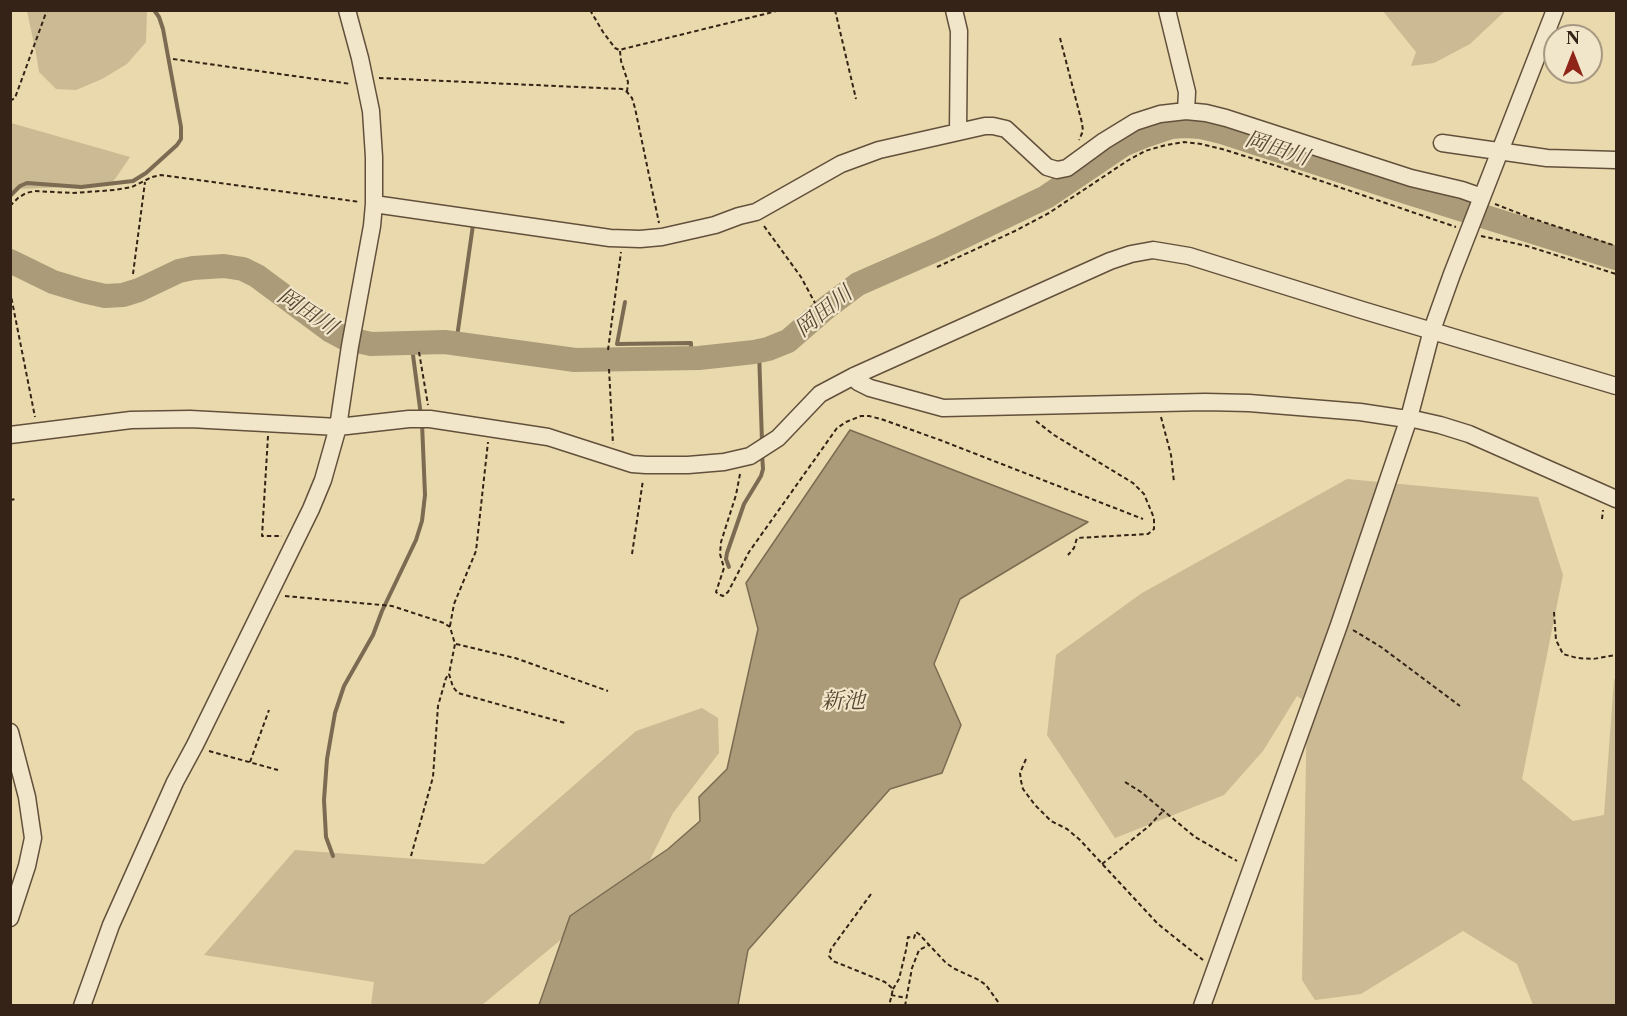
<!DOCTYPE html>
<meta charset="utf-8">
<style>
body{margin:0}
#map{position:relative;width:1627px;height:1016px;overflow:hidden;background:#ead9ac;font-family:"Libre Caslon Text",serif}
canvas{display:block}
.frame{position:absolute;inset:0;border:12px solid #352317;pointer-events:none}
.north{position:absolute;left:1543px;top:24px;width:60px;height:60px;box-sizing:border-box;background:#f1e6c9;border:2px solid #a69882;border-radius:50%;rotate:0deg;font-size:16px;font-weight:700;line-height:24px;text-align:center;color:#352317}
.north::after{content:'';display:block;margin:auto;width:21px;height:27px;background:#8f2418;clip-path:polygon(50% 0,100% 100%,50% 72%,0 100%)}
</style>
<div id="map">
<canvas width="1627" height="1016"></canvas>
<div class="frame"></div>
<div class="north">N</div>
</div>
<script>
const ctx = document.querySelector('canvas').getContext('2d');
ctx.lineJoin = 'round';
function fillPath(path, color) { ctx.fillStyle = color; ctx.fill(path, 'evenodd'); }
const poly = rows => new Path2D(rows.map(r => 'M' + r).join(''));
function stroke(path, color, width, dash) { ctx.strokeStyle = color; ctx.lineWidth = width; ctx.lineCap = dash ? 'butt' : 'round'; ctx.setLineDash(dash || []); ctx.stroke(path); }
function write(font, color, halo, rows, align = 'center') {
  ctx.font = font + ' "Libre Caslon Text","Noto Serif JP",serif'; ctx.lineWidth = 4.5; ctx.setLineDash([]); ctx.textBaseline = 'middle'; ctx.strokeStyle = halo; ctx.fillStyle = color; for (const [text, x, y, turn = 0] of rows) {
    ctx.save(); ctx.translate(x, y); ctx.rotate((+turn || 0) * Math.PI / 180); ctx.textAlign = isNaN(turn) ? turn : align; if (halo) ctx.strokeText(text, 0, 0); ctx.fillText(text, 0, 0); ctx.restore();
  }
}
fillPath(poly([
 [27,11,147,11,146,42,127,64,102,79,76,90,56,89,39,72,36,53],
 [1383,11,1383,10,1505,11,1470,44,1434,63,1411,66,1416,52],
 [11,123,130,157,111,185,19,189,11,197],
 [1347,479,1538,497,1563,575,1522,779,1573,821,1604,815,1614,680,1616,677,1616,1005,1533,1005,1517,964,1463,931,1361,994,1315,1000,1302,980,1307,703,1297,696,1263,751,1224,795,1115,838,1047,735,1056,655,1142,593],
 [702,708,718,718,719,753,673,813,645,870,482,1005,371,1005,374,982,204,955,295,850,484,864,636,731]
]), '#cbba93');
const water = poly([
 [850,430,1088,522,960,599,934,664,961,725,942,773,890,789,748,950,738,1005,539,1005,570,916,668,849,700,821,699,797,727,769,758,629,746,583,850,430]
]);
fillPath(water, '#ac9b79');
stroke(water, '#7c6b52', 1.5);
stroke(poly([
 [10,196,20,186,27,183,81,187,133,181,146,173,177,145,181,139,181,127,163,29,159,17,154,10],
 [625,302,617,344,691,343,691,358],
 [413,343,413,355,421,416],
 [456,344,473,225],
 [759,351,762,442],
 [729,567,726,559,727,553,744,504,761,476,763,469,762,453],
 [333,856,326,837,324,800,327,759,335,713,344,686,373,635,382,611,416,540,422,521,425,495,422,423]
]), '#7c6b52', 4);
stroke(poly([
 [10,261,53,282,83,291,105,296,123,295,139,290,179,271,193,268,224,266,243,269,257,276,331,331,344,338,371,344,445,342,575,360,699,358,754,352,768,349,788,341,826,308,858,284,940,248,1046,197,1123,145,1147,135,1171,127,1185,126,1201,127,1222,132,1403,191,1616,258]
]), '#ac9b79', 24);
const minor = poly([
 [954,10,959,31,958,132],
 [1167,10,1187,92,1186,111],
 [1442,143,1547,158,1616,160],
 [374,204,610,238,640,239,662,237,715,225,739,216,756,212,841,164,879,150,985,126,993,126,1006,129,1047,167,1057,170,1067,168,1104,141,1135,122,1160,114,1186,111,1206,113,1226,118,1411,178,1462,190,1482,197],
 [854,376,858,382,870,388,943,408,1205,402,1249,403,1360,412,1400,418,1409,418,1440,425,1469,434,1616,499],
 [10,435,131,420,190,419,338,427,409,419,430,419,548,437,632,464,646,465,688,465,724,462,750,456,778,438,820,394,854,376,1110,261,1131,254,1153,250,1189,256,1362,310,1616,386],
 [10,732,27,797,33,838,27,866,10,918],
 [82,1006,111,925,175,782,195,745,311,509,323,480,338,427,350,346,372,226,374,204,374,157,371,111,360,58,347,10],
 [1202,1006,1339,625,1409,418,1432,330,1452,274,1555,10]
]);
stroke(minor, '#62503c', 19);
stroke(poly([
 [590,10,603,32,615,48,619,50,781,10],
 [835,10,856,99],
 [1060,38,1082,123,1083,131,1079,140],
 [620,51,621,61,628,82,627,92],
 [173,59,351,84],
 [379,78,622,89,627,92,632,98,635,108,659,223],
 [10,101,15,98,47,10],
 [1495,204,1531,218,1616,246],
 [10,206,18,198,26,193,35,191,72,193,115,190,132,187,152,177,161,175,360,202],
 [764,226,801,277,815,303],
 [1481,236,1527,246,1616,274],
 [937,267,1015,231,1049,213,1127,161,1145,151,1166,145,1184,142,1201,144,1222,149,1280,167,1456,227],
 [133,274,145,182],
 [10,291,35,417],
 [608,350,621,252],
 [419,352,428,405],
 [609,369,613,444],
 [1161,417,1171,455,1174,482],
 [1036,421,1054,435,1133,483,1144,494,1154,518,1154,529,1148,534,1077,538,1074,548,1068,555],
 [268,436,262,536,282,536],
 [740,474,736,495,721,542,720,554,724,568,716,592,718,594,723,596,728,592,749,552,837,428,846,422,861,416,869,416,881,419,940,440,1143,519],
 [10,500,16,499],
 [1602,519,1603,510],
 [632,554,643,480],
 [285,596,392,606,444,623,450,627,455,644,449,674,453,687,458,693,565,723],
 [1554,612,1556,640,1563,654,1577,658,1593,659,1616,655],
 [450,626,454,604,476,551,488,442],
 [1353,630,1381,647,1460,706],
 [456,644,515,658,608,691],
 [209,751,278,770],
 [1026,759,1020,773,1021,781,1023,789,1035,805,1051,821,1067,829,1080,840,1158,924,1203,960],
 [250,762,269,710],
 [1125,782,1141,792,1195,837,1237,861],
 [411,856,433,777,438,706,446,678,449,674],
 [1102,864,1149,826,1163,811],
 [871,894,831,949,829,956,833,961,885,982,893,989,889,1006],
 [893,989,899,979,906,950,908,937,914,938,916,932,919,934,946,963,955,969,979,980,986,985,1001,1006],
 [891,995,906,998],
 [905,1006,912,968,919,950,929,945]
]), '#352317', 2, [4.5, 3]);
stroke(minor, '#f1e6c9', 16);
write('italic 22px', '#594734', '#f1e6c9', [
 ["岡田川",1277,149,18],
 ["岡田川",307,312,33],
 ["岡田川",824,312,-39],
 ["新池",843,702]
]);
</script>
